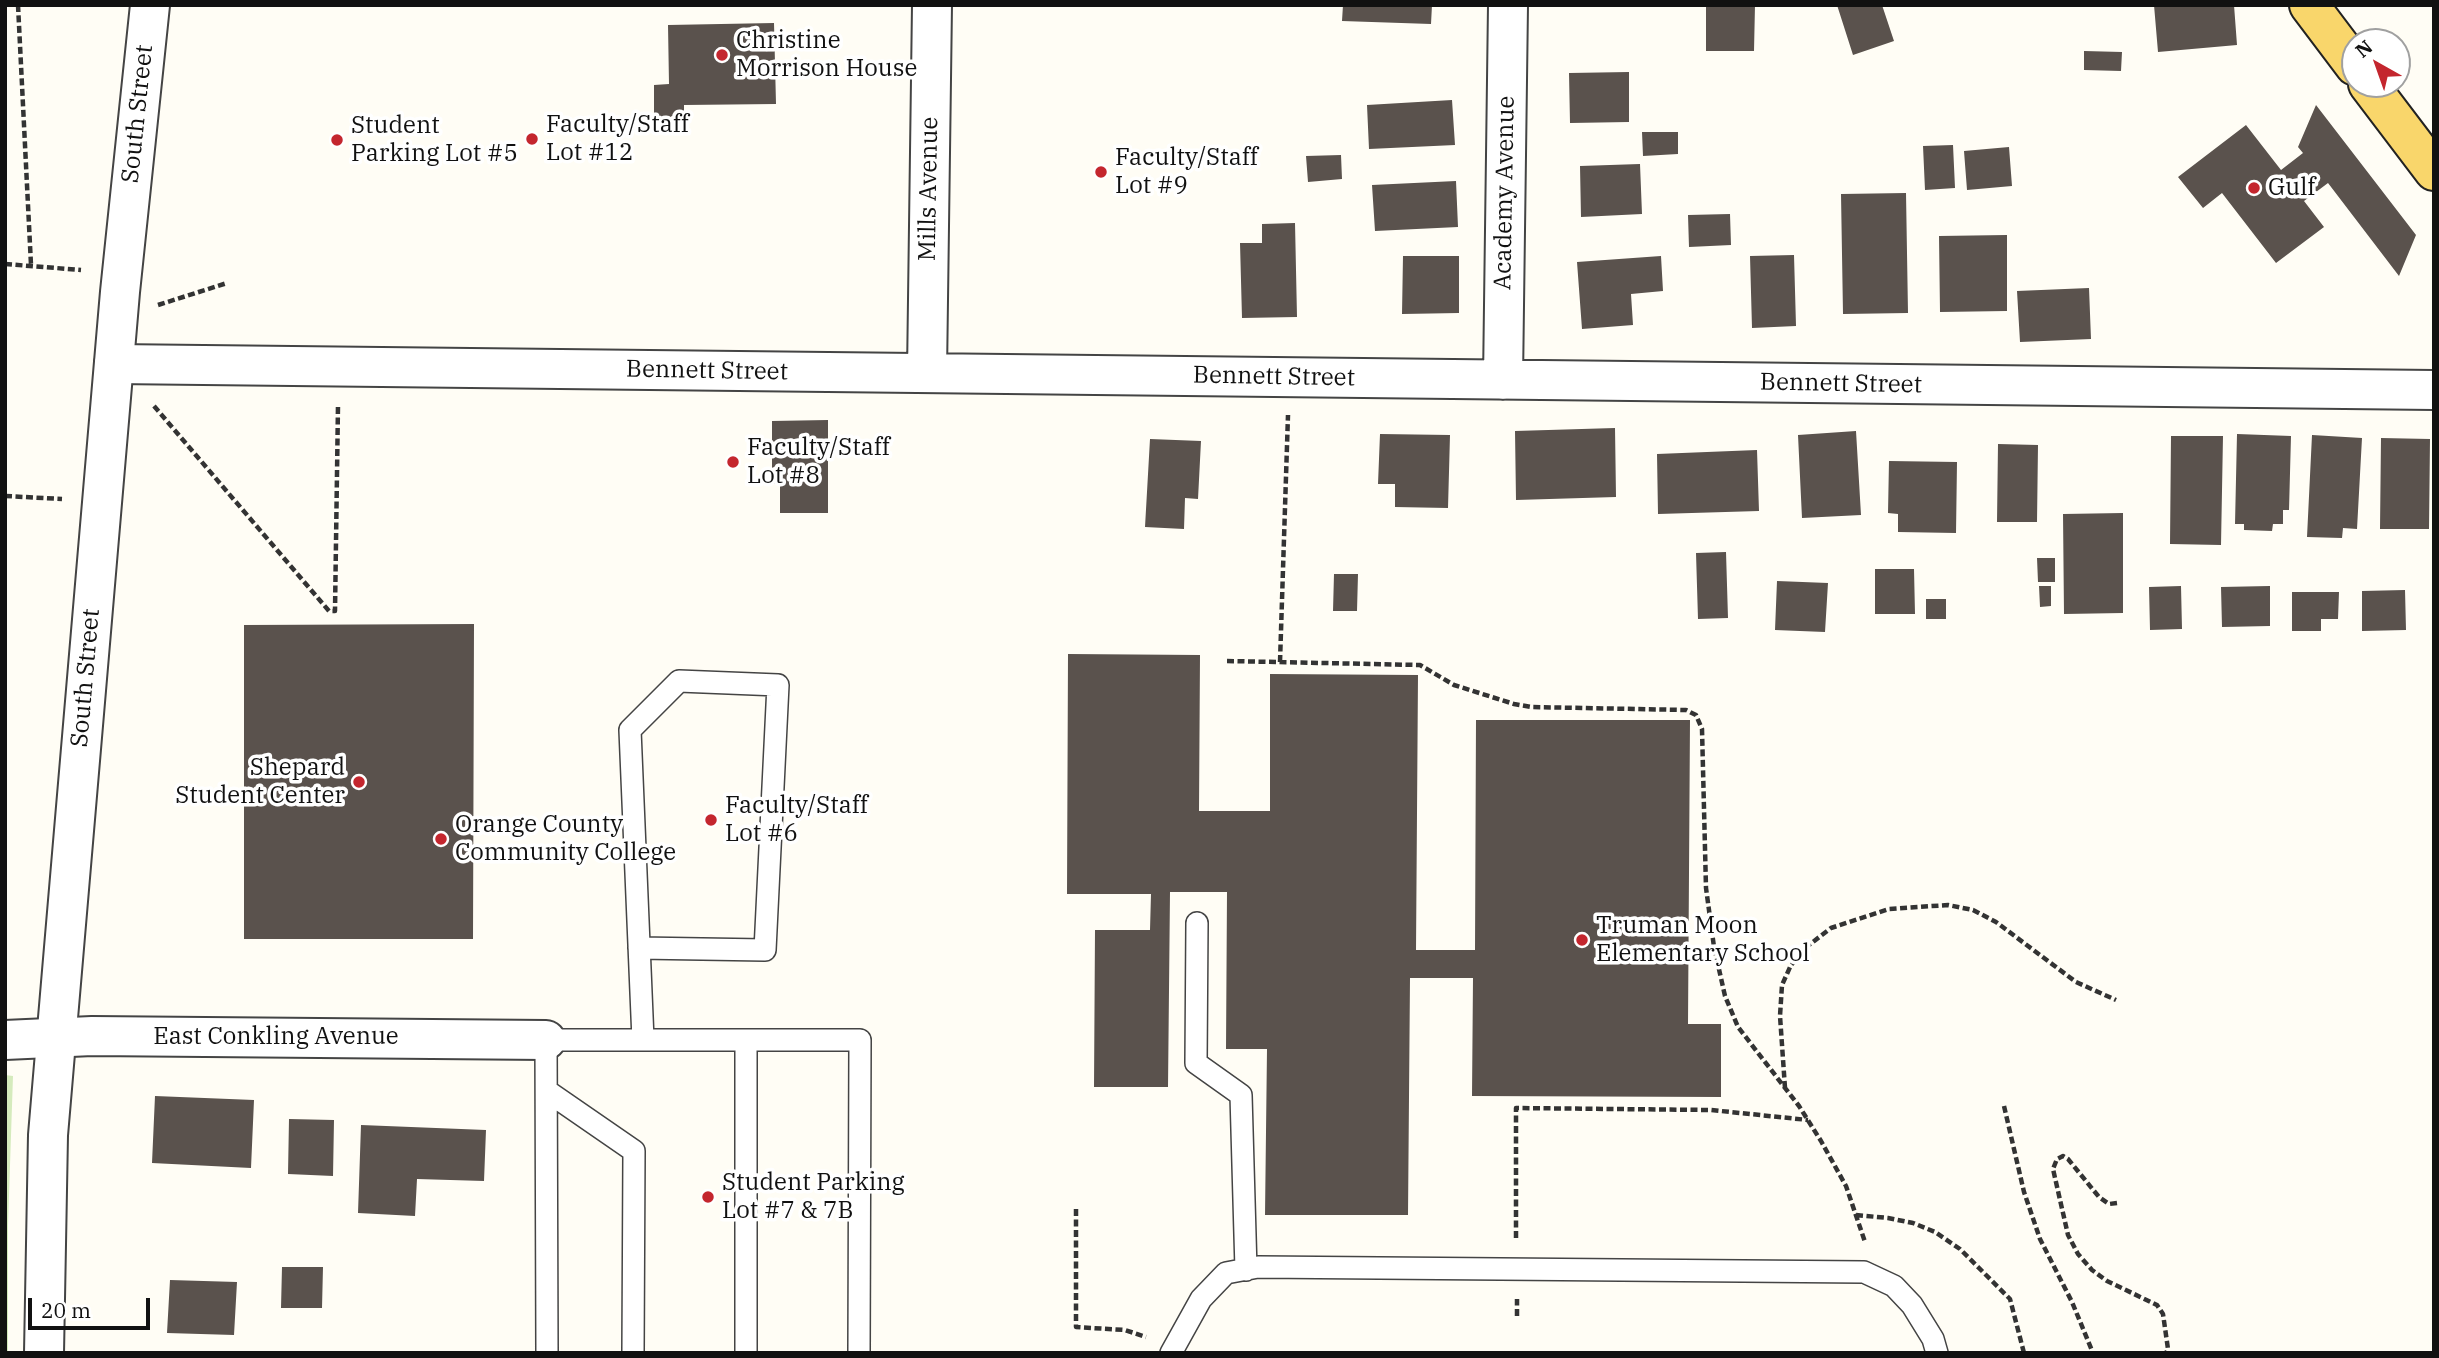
<!DOCTYPE html>
<style>
body{margin:0}
#map{position:relative;width:2439px;height:1358px;overflow:hidden;background:#fffdf5;font-family:"IBM Plex Serif",serif}
canvas{display:block}
.frame{position:absolute;inset:0;border:7px solid #111;pointer-events:none}
.north{position:absolute;left:2341px;top:28px;width:70px;height:70px;box-sizing:border-box;background:#fff;border:2px solid #a0a0a0;border-radius:50%;rotate:320deg;font-size:19px;font-weight:700;line-height:28px;text-align:center;color:#111}
.north::after{content:'';display:block;margin:auto;width:24px;height:32px;background:#c4262e;clip-path:polygon(50% 0,100% 100%,50% 72%,0 100%)}
.scale{position:absolute;left:28px;top:1298px;width:122px;height:32px;box-sizing:border-box;border:4px solid #111;border-top:0;padding-left:9px;font-size:21px;line-height:24px;white-space:nowrap;color:#111;-webkit-text-stroke:5px #fff;paint-order:stroke}
</style>
<div id="map">
<canvas width="2439" height="1358"></canvas>
<div class="frame"></div>
<div class="north">N</div>
<div class="scale">20 m</div>
</div>
<script>
const ctx = document.querySelector('canvas').getContext('2d');
ctx.lineJoin = 'round';
function fillPath(path, color) { ctx.fillStyle = color; ctx.fill(path, 'evenodd'); }
const poly = rows => new Path2D(rows.map(r => 'M' + r).join(''));
function stroke(path, color, width, dash) { ctx.strokeStyle = color; ctx.lineWidth = width; ctx.lineCap = dash ? 'butt' : 'round'; ctx.setLineDash(dash || []); ctx.stroke(path); }
function write(font, color, halo, rows, align = 'center') {
  ctx.font = font + ' "IBM Plex Serif",serif'; ctx.lineWidth = 7; ctx.setLineDash([]); ctx.textBaseline = 'middle'; ctx.strokeStyle = halo; ctx.fillStyle = color; for (const [text, x, y, turn = 0] of rows) {
    ctx.save(); ctx.translate(x, y); ctx.rotate((+turn || 0) * Math.PI / 180); ctx.textAlign = isNaN(turn) ? turn : align; if (halo) ctx.strokeText(text, 0, 0); ctx.fillText(text, 0, 0); ctx.restore();
  }
}
fillPath(poly([
 [5,1075,13,1076,8,1225,8,1353,5,1353]
]), '#d5ebbd');
fillPath(poly([
 [1343,5,1432,5,1431,24,1342,21],
 [1706,5,1755,5,1754,51,1706,51],
 [1837,5,1882,5,1894,41,1853,55],
 [2154,5,2234,5,2237,45,2158,52],
 [774,23,776,104,684,105,684,122,654,122,654,85,669,84,668,25],
 [2084,51,2122,52,2121,71,2084,70],
 [1629,72,1629,122,1570,123,1569,73],
 [1452,100,1455,145,1369,149,1367,105],
 [2316,105,2416,235,2399,276,2328,183,2304,201,2324,227,2276,263,2222,193,2203,208,2178,177,2246,125,2281,170,2303,153,2298,147],
 [1642,132,1678,132,1678,154,1643,156],
 [1953,145,1955,188,1925,190,1923,146],
 [2009,147,2012,186,1967,190,1964,151],
 [1341,155,1342,179,1308,182,1306,156],
 [1640,164,1642,214,1581,217,1580,166],
 [1456,181,1458,227,1375,231,1372,185],
 [1906,193,1908,313,1843,314,1841,194],
 [1730,214,1731,245,1689,247,1688,215],
 [1295,223,1297,317,1242,318,1240,243,1262,243,1262,224],
 [2007,235,2007,311,1940,312,1939,236],
 [1794,255,1796,326,1752,328,1750,256],
 [1403,256,1459,256,1459,313,1402,314],
 [1661,256,1663,291,1631,294,1633,325,1582,329,1577,262],
 [2089,288,2091,339,2020,342,2017,291],
 [828,420,828,513,780,513,780,483,772,484,772,421],
 [1615,428,1616,497,1516,500,1515,431],
 [1856,431,1861,515,1802,518,1798,435],
 [1380,434,1450,435,1448,508,1395,507,1395,484,1378,484],
 [2237,434,2291,436,2289,510,2283,510,2283,524,2273,524,2272,531,2244,530,2244,524,2235,524],
 [2312,435,2362,438,2357,529,2343,528,2342,538,2307,537],
 [2171,436,2223,436,2221,545,2170,544],
 [2381,438,2430,439,2429,529,2380,529],
 [1150,439,1201,441,1198,499,1185,498,1184,529,1145,527],
 [1998,444,2038,445,2037,522,1997,522],
 [1757,450,1759,511,1658,514,1657,454],
 [1889,461,1957,462,1956,533,1898,532,1898,514,1888,513],
 [2123,513,2123,613,2064,614,2063,514],
 [1726,552,1728,618,1698,619,1696,553],
 [2037,558,2055,558,2055,582,2038,582],
 [1875,569,1914,569,1915,614,1875,614],
 [1334,574,1358,574,1357,611,1333,611],
 [1777,581,1828,583,1825,632,1775,630],
 [2039,586,2051,586,2051,606,2040,607],
 [2181,586,2182,629,2150,630,2149,587],
 [2270,586,2270,626,2222,627,2221,587],
 [2405,590,2406,630,2362,631,2362,591],
 [2292,592,2339,592,2338,619,2321,619,2321,631,2292,631],
 [1926,599,1946,599,1946,619,1926,619],
 [474,624,473,939,244,939,244,625],
 [1068,654,1200,655,1199,811,1270,811,1270,674,1418,675,1416,950,1475,950,1476,720,1690,720,1688,1024,1721,1024,1721,1097,1472,1096,1473,978,1410,978,1408,1215,1265,1215,1267,1049,1226,1049,1227,892,1170,892,1168,1087,1094,1087,1095,930,1150,930,1151,894,1067,894],
 [155,1096,254,1100,251,1168,152,1163],
 [289,1119,334,1120,333,1176,288,1174],
 [361,1125,486,1130,484,1181,417,1179,415,1216,358,1213],
 [282,1267,323,1267,322,1308,281,1308],
 [170,1280,237,1282,234,1335,167,1333]
]), '#5a524d');
const service = poly([
 [1197,923,1196,1063,1241,1095,1246,1270],
 [639,948,765,950,778,685,679,681,630,730,643,1040],
 [547,1091,634,1151,633,1353],
 [547,1353,546,1040,860,1040,859,1353],
 [746,1353,746,1040],
 [1171,1353,1201,1299,1226,1273,1258,1267,1864,1272,1894,1286,1912,1305,1933,1339,1937,1353]
]);
const minor = poly([
 [114,364,2434,390],
 [927,373,932,5],
 [1503,380,1508,5],
 [5,1040,92,1036,546,1040]
]);
const tertiary = poly([
 [44,1353,48,1135,120,292,150,5]
]);
const primary = poly([
 [2309,5,2355,66],
 [2368,84,2434,171]
]);
stroke(service, '#444', 24);
stroke(minor, '#444', 42);
stroke(tertiary, '#444', 42);
stroke(primary, '#222', 42);
stroke(poly([
 [18,5,31,265],
 [5,264,81,270],
 [158,305,227,283],
 [154,406,329,611,335,611,338,405],
 [5,496,62,499],
 [1227,661,1420,665,1454,685,1514,704,1531,707,1686,710,1696,715,1702,729,1706,888,1714,947,1725,996,1738,1027,1799,1106,1821,1141,1846,1186,1865,1242],
 [1280,662,1288,415],
 [1785,1088,1780,1016,1782,985,1791,965,1809,945,1831,928,1889,909,1948,905,1973,910,1996,922,2076,982,2116,1000],
 [2004,1106,2024,1192,2040,1239,2072,1302,2093,1353],
 [2117,1203,2109,1204,2099,1197,2068,1159,2063,1156,2057,1159,2053,1169,2068,1235,2078,1254,2092,1270,2107,1281,2157,1305,2163,1314,2168,1349,2166,1353],
 [1076,1209,1076,1327,1125,1330,1146,1337],
 [1856,1215,1888,1218,1913,1223,1935,1232,1960,1249,2010,1299,2024,1353],
 [1516,1238,1516,1108,1711,1110,1808,1120],
 [1517,1316,1517,1299]
]), '#333', 4.5, [7, 3.5]);
stroke(service, '#fff', 21);
stroke(minor, '#fff', 38);
stroke(tertiary, '#fff', 38);
stroke(primary, '#f9d66b', 38);
for (const [x, y, r, color] of [
 [722,55,7,"#c4262e"],
 [532,139,7,"#c4262e"],
 [337,140,7,"#c4262e"],
 [1101,172,7,"#c4262e"],
 [2254,188,7,"#c4262e"],
 [733,462,7,"#c4262e"],
 [359,782,7,"#c4262e"],
 [711,820,7,"#c4262e"],
 [441,839,7,"#c4262e"],
 [1582,940,7,"#c4262e"],
 [708,1197,7,"#c4262e"]
]) { const dot = new Path2D(); dot.arc(x, y, r, 0, 2 * Math.PI); ctx.fillStyle = color; ctx.fill(dot); stroke(dot, '#fff', 2.5); }
write('24px', '#111', '#fff', [
 ["Christine",736,41],
 ["Morrison House",736,69],
 ["Faculty/Staff",546,125],
 ["Lot #12",546,153],
 ["Student",351,126],
 ["Parking Lot #5",351,154],
 ["Faculty/Staff",1115,158],
 ["Lot #9",1115,186],
 ["Gulf",2268,188],
 ["Faculty/Staff",747,448],
 ["Lot #8",747,476],
 ["Shepard",345,768,"right"],
 ["Student Center",345,796,"right"],
 ["Faculty/Staff",725,806],
 ["Lot #6",725,834],
 ["Orange County",455,825],
 ["Community College",455,853],
 ["Truman Moon",1596,926],
 ["Elementary School",1596,954],
 ["Student Parking",722,1183],
 ["Lot #7 & 7B",722,1211]
], 'left');
write('24px', '#111', '#fff', [
 ["South Street",138,114,-84],
 ["Mills Avenue",929,189,-89],
 ["Academy Avenue",1505,193,-89],
 ["Bennett Street",707,371,1],
 ["Bennett Street",1274,377,1],
 ["Bennett Street",1841,384,1],
 ["South Street",86,678,-85],
 ["East Conkling Avenue",276,1037]
]);
</script>
